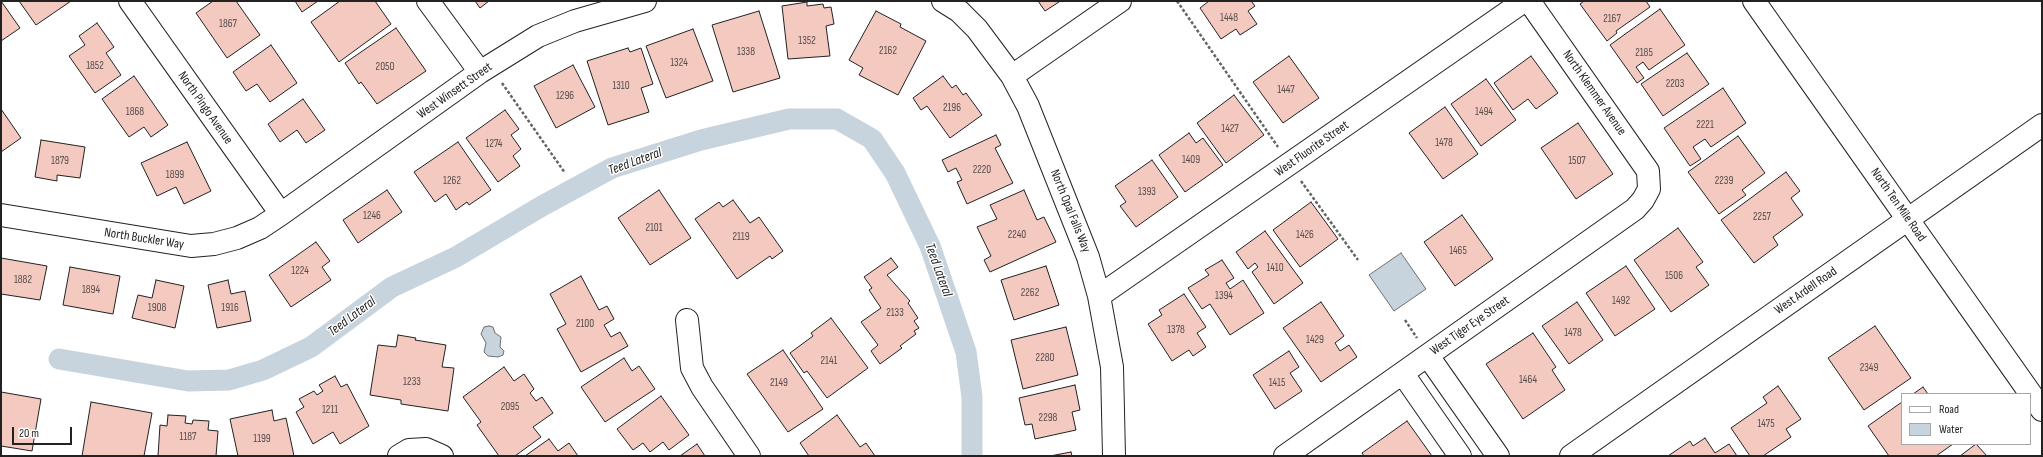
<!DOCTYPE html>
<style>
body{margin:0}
#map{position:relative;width:2043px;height:457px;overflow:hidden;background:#fff;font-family:"Sofia Sans Condensed",sans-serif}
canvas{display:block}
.frame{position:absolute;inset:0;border:2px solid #222;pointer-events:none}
.legend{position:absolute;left:1901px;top:393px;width:130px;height:52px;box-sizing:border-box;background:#fff;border:1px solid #a7a7a7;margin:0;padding:5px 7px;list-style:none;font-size:12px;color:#222}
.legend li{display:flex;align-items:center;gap:8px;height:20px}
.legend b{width:20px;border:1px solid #a7a7a7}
.scale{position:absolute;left:12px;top:427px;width:60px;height:18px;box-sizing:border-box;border:2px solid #222;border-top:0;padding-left:5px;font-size:12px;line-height:14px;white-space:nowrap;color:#222;-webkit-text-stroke:3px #fff;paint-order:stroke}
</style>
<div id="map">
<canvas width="2043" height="457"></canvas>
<div class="frame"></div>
<ul class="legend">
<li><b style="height:5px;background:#fff"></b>Road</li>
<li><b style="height:11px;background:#c7d3dd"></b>Water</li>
</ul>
<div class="scale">20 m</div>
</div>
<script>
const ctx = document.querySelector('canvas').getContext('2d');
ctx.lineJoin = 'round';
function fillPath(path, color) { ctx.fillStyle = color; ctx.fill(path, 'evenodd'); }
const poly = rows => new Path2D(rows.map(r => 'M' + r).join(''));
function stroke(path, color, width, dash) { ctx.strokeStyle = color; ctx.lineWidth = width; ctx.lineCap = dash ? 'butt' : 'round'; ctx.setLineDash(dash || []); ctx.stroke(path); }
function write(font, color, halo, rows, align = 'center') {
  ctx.font = font + ' "Sofia Sans Condensed",sans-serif'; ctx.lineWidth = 3; ctx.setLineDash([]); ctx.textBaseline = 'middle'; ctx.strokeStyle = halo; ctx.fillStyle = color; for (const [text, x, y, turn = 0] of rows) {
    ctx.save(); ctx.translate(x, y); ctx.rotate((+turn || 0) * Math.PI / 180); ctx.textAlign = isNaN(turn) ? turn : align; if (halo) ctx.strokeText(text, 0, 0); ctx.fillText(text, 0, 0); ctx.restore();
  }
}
const water = poly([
 [1401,253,1426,289,1394,311,1369,275,1401,253],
 [489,326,493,327,495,333,501,337,500,347,504,351,503,355,498,357,488,356,484,352,486,343,481,334,484,327,489,326]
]);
fillPath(water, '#c7d3dd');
stroke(water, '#6f6f6f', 1);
stroke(poly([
 [59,359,188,381,229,380,263,370,311,347,392,287,456,257,542,206,612,168,701,140,789,119,837,119,872,139,895,173,930,246,966,352,972,397,972,456]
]), '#c7d3dd', 21);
const building = poly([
 [1,1,20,28,1,41,1,1],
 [19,1,71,1,36,25,19,1],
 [213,1,236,1,260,35,227,58,196,13,213,1],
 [295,1,318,1,302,12,295,1],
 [340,1,375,1,391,24,339,62,311,22,340,1],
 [475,1,489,1,480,8,475,1],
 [1038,1,1058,1,1059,2,1045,11,1038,1],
 [1209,1,1251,1,1255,6,1248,11,1257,24,1240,35,1236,29,1221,39,1200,8,1209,1],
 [1584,1,1646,1,1650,7,1616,31,1617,33,1607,41,1580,4,1584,1],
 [807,2,807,6,823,4,824,8,831,7,834,24,826,26,830,56,788,59,782,6,807,2],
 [1660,9,1685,45,1649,70,1643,62,1636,67,1644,78,1637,83,1610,45,1660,9],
 [759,11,780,78,733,92,712,25,759,11],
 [876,11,901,24,900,27,926,41,898,95,859,75,863,68,849,60,876,11],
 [97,23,114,47,106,53,121,75,95,93,69,56,85,45,79,36,97,23],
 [396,28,426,71,377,104,361,82,359,84,345,63,396,28],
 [693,29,713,81,666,98,646,46,693,29],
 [271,45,297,83,270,102,257,84,246,91,233,72,271,45],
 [628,48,630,52,641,48,653,84,641,88,649,112,608,125,587,61,628,48],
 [1687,53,1709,84,1663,116,1641,84,1687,53],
 [1289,56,1319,98,1283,123,1253,82,1289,56],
 [1531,56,1558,93,1536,109,1528,99,1513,110,1494,83,1531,56],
 [573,65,595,107,556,128,534,86,573,65],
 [134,76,168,125,151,137,144,127,129,137,102,99,134,76],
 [943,76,952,88,956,85,963,95,966,93,982,115,950,138,927,106,921,110,913,98,943,76],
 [1486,79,1516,120,1481,146,1451,104,1486,79],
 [1723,88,1746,123,1711,147,1705,139,1693,147,1701,159,1690,166,1664,128,1723,88],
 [1234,95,1264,135,1226,163,1197,123,1234,95],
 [303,99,325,130,306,143,297,130,280,142,268,124,303,99],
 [1445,107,1478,154,1443,179,1409,133,1445,107],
 [1,109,21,138,1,152,1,109],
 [505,110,519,129,511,135,521,149,513,156,520,166,498,182,466,138,505,110],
 [1578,123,1613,174,1576,199,1541,148,1578,123],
 [1189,133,1196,143,1203,138,1223,165,1185,192,1159,155,1189,133],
 [996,135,1001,145,995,148,1013,183,967,204,957,182,962,180,956,168,948,172,942,160,996,135],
 [1738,136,1765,173,1742,190,1746,195,1719,214,1688,172,1738,136],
 [41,140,85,147,80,178,57,175,57,181,35,177,41,140],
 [187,142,211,191,184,204,176,187,157,196,141,163,187,142],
 [458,142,491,190,469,205,467,202,456,210,446,194,435,202,414,172,458,142],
 [1152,160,1178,197,1136,227,1120,206,1126,202,1115,186,1152,160],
 [1786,172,1800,191,1791,198,1803,215,1773,237,1778,245,1754,263,1721,220,1786,172],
 [387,190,402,212,358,243,343,220,387,190],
 [659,190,691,238,650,265,618,218,659,190],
 [1024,190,1037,220,1044,217,1056,242,990,272,984,260,991,256,977,227,997,219,990,205,1024,190],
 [733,200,750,223,759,217,783,251,772,259,770,256,737,279,695,219,719,202,723,207,733,200],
 [1311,202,1338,239,1300,267,1273,230,1311,202],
 [1462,215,1493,259,1455,286,1424,242,1462,215],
 [1678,228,1703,262,1696,267,1709,285,1671,312,1634,260,1678,228],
 [1265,231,1303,283,1274,304,1252,272,1258,267,1255,263,1248,269,1236,252,1265,231],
 [316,242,330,261,322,267,331,280,291,307,269,275,316,242],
 [1,258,47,266,40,300,1,294,1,258],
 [891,258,898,267,887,275,910,301,908,303,918,318,914,321,919,328,914,331,916,334,900,346,902,348,880,364,871,351,878,345,861,322,881,308,869,290,872,288,864,277,891,258],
 [1222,260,1234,278,1226,283,1230,289,1243,280,1264,313,1230,335,1210,304,1202,309,1188,288,1209,275,1205,270,1222,260],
 [1046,266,1059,305,1014,320,1001,280,1046,266],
 [1626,266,1655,309,1615,336,1586,293,1626,266],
 [70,267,120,276,113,314,63,305,70,267],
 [581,276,599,310,607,306,614,319,604,325,611,337,620,332,628,346,581,372,557,329,566,324,550,294,581,276],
 [156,280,184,286,175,328,132,318,138,295,152,298,156,280],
 [228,280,231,294,245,291,251,321,217,328,208,285,228,280],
 [1184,294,1206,327,1197,333,1206,347,1193,356,1189,350,1172,361,1148,324,1162,315,1159,310,1184,294],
 [1321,302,1344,336,1335,343,1340,351,1349,345,1357,357,1321,382,1283,328,1321,302],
 [1577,302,1603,340,1569,364,1542,326,1577,302],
 [831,318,868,368,827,398,807,371,804,373,790,353,813,336,811,333,831,318],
 [1875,326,1911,378,1864,410,1828,358,1875,326],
 [1066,327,1078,375,1023,389,1011,340,1066,327],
 [1533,333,1556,367,1552,370,1565,390,1523,419,1486,364,1533,333],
 [398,335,416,338,415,340,446,345,442,367,454,368,448,411,401,404,401,400,370,395,378,345,396,347,398,335],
 [783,350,823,409,788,432,747,374,783,350],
 [1289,351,1299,367,1290,373,1302,391,1275,409,1253,375,1289,351],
 [624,358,632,371,639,366,655,389,605,422,581,387,624,358],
 [504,367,514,381,524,374,534,389,530,393,536,401,542,397,553,413,533,427,541,437,515,456,499,456,477,425,481,422,463,397,504,367],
 [335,376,341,387,347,384,369,426,340,444,333,432,313,444,296,412,304,407,299,399,314,391,317,395,323,391,319,385,335,376],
 [1075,385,1080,410,1072,412,1076,430,1035,439,1032,424,1025,425,1019,398,1075,385],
 [1778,386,1801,419,1786,429,1791,437,1763,456,1750,456,1731,428,1767,403,1763,397,1778,386],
 [1923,387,1928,394,1913,394,1923,387],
 [1,392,41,399,32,451,1,446,1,392],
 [661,396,689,435,669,450,663,442,650,452,643,443,633,450,617,429,661,396],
 [91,402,152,413,144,456,82,456,91,402],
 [1902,402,1902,444,1953,444,1936,456,1889,456,1868,426,1902,402],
 [272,410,274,421,286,418,294,456,238,456,230,419,272,410],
 [168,415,186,416,185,423,192,424,193,420,209,421,208,430,218,431,216,456,158,456,160,425,167,426,168,415],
 [837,415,860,447,866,443,875,456,809,456,800,443,837,415],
 [1407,421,1432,456,1364,456,1362,453,1407,421],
 [1705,438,1715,453,1729,444,1737,456,1668,456,1690,441,1693,446,1705,438],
 [549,439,558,451,569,443,578,456,525,456,549,439],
 [697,444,705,456,680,456,697,444],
 [1976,444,1987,456,1960,456,1976,444],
 [1071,452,1072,456,1050,456,1071,452]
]);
fillPath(building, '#f3c9c0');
stroke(building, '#222', 1);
const minor = poly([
 [130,1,281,214],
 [428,1,480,72],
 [943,1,959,11,977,29,1012,76,1028,106,1088,257,1099,296,1112,367,1114,456],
 [1012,76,1120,1],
 [1,215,191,246,214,244,237,238,260,228,281,214,480,72,538,36,575,21,645,1],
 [1099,296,1524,1],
 [687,320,692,368,702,387,749,456],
 [1428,356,1498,456],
 [1403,374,1460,456],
 [399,456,409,450,426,449,442,456],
 [1285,456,1635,209,1643,200,1649,189,1648,171,1529,1],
 [1571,456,2042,125]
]);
const major = poly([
 [1754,1,2042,410]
]);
stroke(minor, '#222', 24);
stroke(major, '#222', 24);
stroke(poly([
 [1177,1,1278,147],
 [502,83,565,173],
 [1301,181,1358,260],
 [1405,320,1417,338]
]), '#646464', 2.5, [3, 2]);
stroke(minor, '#fff', 22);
stroke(major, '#fff', 22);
write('11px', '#564c4a', null, [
 ["1448",1229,18],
 ["2167",1612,19],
 ["1867",228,24],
 ["1352",807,41],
 ["2162",888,51],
 ["1338",746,52],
 ["2185",1644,53],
 ["1324",679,63],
 ["1852",95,66],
 ["2050",385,67],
 ["2203",1675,84],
 ["1310",621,86],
 ["1447",1286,90],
 ["1296",565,96],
 ["2196",952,108],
 ["1868",135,112],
 ["1494",1484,112],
 ["2221",1705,125],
 ["1427",1230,129],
 ["1478",1444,143],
 ["1274",494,144],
 ["1409",1191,160],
 ["1879",60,161],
 ["1507",1577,161],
 ["2220",982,170],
 ["1899",175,175],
 ["1262",452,181],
 ["2239",1724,181],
 ["1393",1147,192],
 ["1246",372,216],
 ["2257",1762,217],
 ["2101",654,228],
 ["2240",1017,235],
 ["1426",1305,235],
 ["2119",741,237],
 ["1465",1458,251],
 ["1410",1275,268],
 ["1224",300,271],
 ["1506",1674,276],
 ["1882",23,280],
 ["1894",91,290],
 ["2262",1030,293],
 ["1394",1224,296],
 ["1492",1621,301],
 ["1908",157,308],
 ["1916",230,308],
 ["2133",895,313],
 ["2100",585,324],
 ["1378",1176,330],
 ["1478",1573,333],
 ["1429",1315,340],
 ["2280",1045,358],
 ["2141",829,361],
 ["2349",1869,368],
 ["1464",1528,380],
 ["1233",412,382],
 ["2149",779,383],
 ["1415",1277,383],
 ["2095",510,407],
 ["1211",330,410],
 ["2298",1048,418],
 ["1475",1766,424],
 ["1187",188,437],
 ["1199",262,439]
]);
write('13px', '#222', '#fff', [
 ["West Winsett Street",455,91,-35],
 ["North Klemmer Avenue",1594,93,55],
 ["North Pingo Avenue",205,108,55],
 ["West Fluorite Street",1312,149,-35],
 ["North Ten Mile Road",1898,205,55],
 ["North Opal Falls Way",1070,211,68],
 ["North Buckler Way",144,239,9],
 ["West Ardell Road",1806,291,-35],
 ["West Tiger Eye Street",1470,326,-35]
]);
write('italic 14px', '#222', '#fff', [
 ["Teed Lateral",635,162,-20],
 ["Teed Lateral",938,270,70],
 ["Teed Lateral",352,317,-37]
]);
</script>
